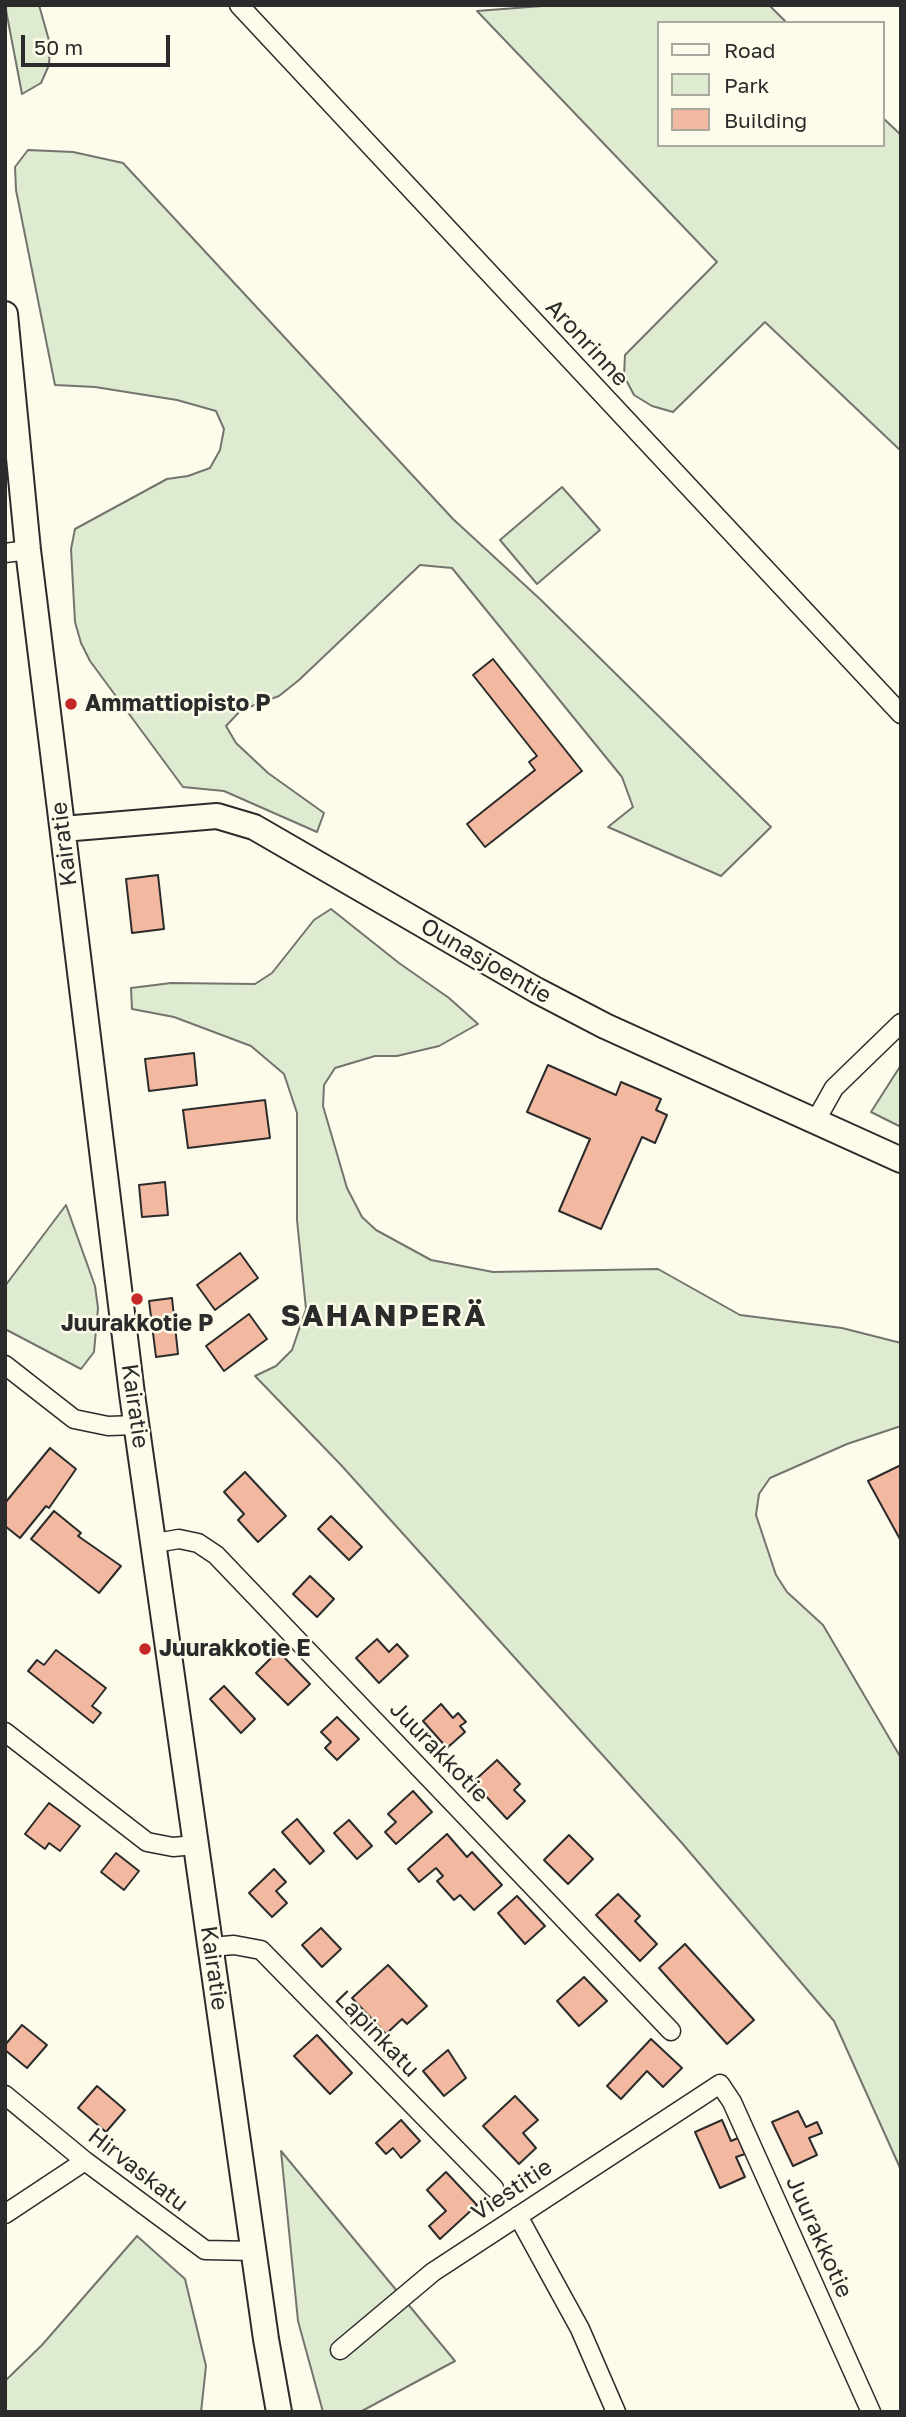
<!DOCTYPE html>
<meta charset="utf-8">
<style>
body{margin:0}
#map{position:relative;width:906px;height:2417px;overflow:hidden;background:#fdfbea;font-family:"Golos Text",sans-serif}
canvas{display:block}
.frame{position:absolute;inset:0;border:7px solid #2b2b2b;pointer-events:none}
.legend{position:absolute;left:657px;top:21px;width:228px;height:126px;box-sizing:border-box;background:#fdfbea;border:2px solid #a9a89e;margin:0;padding:9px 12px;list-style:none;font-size:21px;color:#2b2b2b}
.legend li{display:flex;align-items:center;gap:14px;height:35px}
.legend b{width:35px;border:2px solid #a9a89e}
.scale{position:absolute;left:21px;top:35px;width:149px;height:32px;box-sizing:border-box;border:4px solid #2b2b2b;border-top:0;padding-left:9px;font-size:21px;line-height:24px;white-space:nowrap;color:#2b2b2b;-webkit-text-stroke:5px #fdfbea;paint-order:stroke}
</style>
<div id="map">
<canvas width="906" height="2417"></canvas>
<div class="frame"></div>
<ul class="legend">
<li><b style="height:9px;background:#fdfbea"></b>Road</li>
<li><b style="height:19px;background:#deebd1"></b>Park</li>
<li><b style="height:19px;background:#f2b8a0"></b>Building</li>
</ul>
<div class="scale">50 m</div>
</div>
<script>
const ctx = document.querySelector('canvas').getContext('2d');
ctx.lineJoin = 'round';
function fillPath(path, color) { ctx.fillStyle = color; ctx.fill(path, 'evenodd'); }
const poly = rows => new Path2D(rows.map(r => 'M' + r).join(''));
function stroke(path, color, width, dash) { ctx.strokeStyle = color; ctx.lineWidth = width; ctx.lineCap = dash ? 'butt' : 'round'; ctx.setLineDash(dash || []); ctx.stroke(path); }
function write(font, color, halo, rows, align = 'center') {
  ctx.font = font + ' "Golos Text",sans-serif'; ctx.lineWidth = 5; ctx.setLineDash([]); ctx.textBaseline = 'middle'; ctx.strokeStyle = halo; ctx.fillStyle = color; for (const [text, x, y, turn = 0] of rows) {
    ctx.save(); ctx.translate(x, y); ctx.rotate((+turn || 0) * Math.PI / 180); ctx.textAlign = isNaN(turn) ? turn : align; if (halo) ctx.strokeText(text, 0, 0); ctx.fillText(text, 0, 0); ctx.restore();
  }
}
const green = poly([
 [5,5,39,5,50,44,49,65,41,83,22,94,5,5],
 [555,5,769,5,787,23,659,23,659,145,883,145,883,118,901,135,901,451,765,322,673,412,652,406,634,395,624,376,625,355,717,262,477,11,555,5],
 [28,150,73,152,123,163,453,519,541,600,771,827,721,876,608,827,633,807,622,777,452,568,420,565,299,680,279,696,241,710,226,726,236,743,268,773,324,813,317,832,224,791,183,787,90,661,81,643,75,622,71,549,75,529,167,479,188,476,210,468,220,450,224,429,216,411,177,400,95,387,55,385,16,190,15,167,28,150],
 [562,487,600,530,537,584,500,540,562,487],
 [331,909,399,963,449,998,478,1024,439,1046,397,1056,375,1056,335,1068,324,1085,323,1106,347,1188,362,1217,376,1230,431,1260,493,1272,658,1269,740,1315,842,1328,901,1343,901,1426,847,1444,770,1478,759,1494,756,1515,776,1575,787,1592,823,1625,901,1758,901,2170,834,2021,681,1842,341,1465,255,1376,276,1366,292,1350,306,1309,297,1220,297,1113,284,1074,251,1046,174,1017,132,1009,131,988,171,983,255,984,272,973,314,920,331,909],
 [901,1065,901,1127,871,1112,901,1065],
 [66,1205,95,1286,98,1308,94,1352,81,1369,5,1329,5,1286,66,1205],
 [281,2151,455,2361,360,2412,323,2412,298,2321,281,2151],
 [137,2236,185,2279,206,2366,201,2412,5,2412,5,2381,42,2345,137,2236]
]);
fillPath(green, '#deebd1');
stroke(green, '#74746e', 2);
const building = poly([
 [493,659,582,771,485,847,467,824,535,770,529,762,537,756,473,675,493,659],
 [158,875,164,929,132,933,126,879,158,875],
 [194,1053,197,1085,149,1091,145,1059,194,1053],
 [548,1065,616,1095,621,1082,661,1099,656,1110,667,1115,655,1143,642,1137,601,1229,559,1211,590,1139,527,1112,548,1065],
 [265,1100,270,1138,188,1148,183,1110,265,1100],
 [165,1182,168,1215,142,1217,139,1185,165,1182],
 [240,1253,258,1278,215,1310,197,1285,240,1253],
 [172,1298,178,1354,156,1357,149,1301,172,1298],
 [249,1314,267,1339,224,1371,206,1346,249,1314],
 [50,1448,76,1469,49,1508,46,1506,20,1538,5,1526,5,1503,50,1448],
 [901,1465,901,1541,868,1481,901,1465],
 [245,1472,286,1516,258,1542,238,1520,244,1514,224,1492,245,1472],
 [54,1511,81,1533,78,1536,121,1566,99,1593,31,1539,54,1511],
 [331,1516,362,1547,349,1560,318,1529,331,1516],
 [310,1576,334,1599,317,1617,293,1594,310,1576],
 [377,1639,389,1652,397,1644,408,1656,379,1683,356,1658,377,1639],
 [56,1650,106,1688,92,1706,101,1713,93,1723,28,1671,37,1660,44,1665,56,1650],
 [278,1651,310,1684,288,1705,256,1673,278,1651],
 [224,1686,255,1719,241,1733,210,1699,224,1686],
 [441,1704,453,1718,458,1713,466,1722,460,1726,465,1732,447,1748,423,1721,441,1704],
 [337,1717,359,1739,337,1760,325,1748,331,1742,321,1732,337,1717],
 [497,1760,520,1784,514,1790,525,1801,507,1819,473,1782,497,1760],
 [413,1791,432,1812,396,1844,385,1832,396,1822,388,1814,413,1791],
 [49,1803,80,1826,60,1851,49,1843,45,1849,25,1834,49,1803],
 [297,1819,324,1851,310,1864,282,1832,297,1819],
 [349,1820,372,1846,357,1859,334,1833,349,1820],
 [447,1834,467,1857,472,1852,502,1885,474,1910,460,1895,454,1900,437,1881,443,1876,436,1868,419,1882,408,1869,447,1834],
 [569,1835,593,1859,568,1884,544,1860,569,1835],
 [116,1853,139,1871,124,1890,101,1872,116,1853],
 [274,1869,286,1882,276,1891,287,1903,272,1917,249,1893,274,1869],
 [618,1894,640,1916,635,1921,657,1944,640,1961,596,1915,618,1894],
 [517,1896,545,1926,525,1944,498,1913,517,1896],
 [321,1928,341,1949,322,1967,302,1945,321,1928],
 [685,1944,754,2020,727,2044,659,1968,685,1944],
 [388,1965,427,2006,407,2024,402,2019,386,2034,352,1998,388,1965],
 [584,1977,607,2001,579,2026,557,2001,584,1977],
 [22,2025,47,2045,27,2068,5,2050,5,2045,22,2025],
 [317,2035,352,2073,330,2094,294,2056,317,2035],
 [651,2039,682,2068,663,2087,647,2071,621,2099,607,2086,651,2039],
 [448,2050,466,2078,444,2096,423,2071,448,2050],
 [97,2086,125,2110,106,2132,78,2108,97,2086],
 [515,2096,538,2120,523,2133,536,2148,519,2164,483,2126,515,2096],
 [798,2111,806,2127,817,2122,822,2133,809,2138,817,2155,793,2166,772,2122,798,2111],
 [401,2120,420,2141,401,2158,393,2148,386,2154,376,2143,401,2120],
 [722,2120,731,2141,738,2138,745,2154,736,2157,745,2177,720,2188,695,2132,722,2120],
 [446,2172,477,2205,440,2239,429,2226,446,2211,427,2190,446,2172]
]);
fillPath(building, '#f2b8a0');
stroke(building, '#2b2b2b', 2);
const street = poly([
 [239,5,901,714],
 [5,553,28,550],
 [816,1120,834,1088,901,1023],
 [5,1365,74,1419,108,1426,137,1425],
 [155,1543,179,1539,198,1543,216,1555,671,2031],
 [5,1732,147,1842,173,1847,195,1845],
 [211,1947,234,1945,261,1950,494,2188],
 [5,2095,85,2161,205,2250,254,2251],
 [5,2214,85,2161],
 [518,2216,580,2329,616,2412],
 [340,2350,433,2272,720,2084,732,2102,871,2412]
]);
const secondary = poly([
 [5,314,28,550,132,1394,266,2339,279,2412],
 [63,829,217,816,254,827,536,990,605,1026,901,1160]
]);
stroke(street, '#2b2b2b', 21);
stroke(secondary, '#2b2b2b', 28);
stroke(street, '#fdfbea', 18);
stroke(secondary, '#fdfbea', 24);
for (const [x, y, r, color] of [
 [71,704,7,"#c62828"],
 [137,1299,7,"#c62828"],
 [145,1649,7,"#c62828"]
]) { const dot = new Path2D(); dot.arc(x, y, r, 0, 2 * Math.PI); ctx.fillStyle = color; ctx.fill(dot); stroke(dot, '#fdfbea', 2.5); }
write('23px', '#2b2b2b', '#fdfbea', [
 ["Aronrinne",587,343,47],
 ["Kairatie",64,844,-97],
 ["Ounasjoentie",486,961,30],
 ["Kairatie",135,1406,82],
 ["Juurakkotie",439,1752,46],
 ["Kairatie",214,1968,82],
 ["Lapinkatu",377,2034,46],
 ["Hirvaskatu",138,2170,38],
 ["Viestitie",512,2190,-34],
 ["Juurakkotie",819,2237,66]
]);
write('bold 23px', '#2b2b2b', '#fdfbea', [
 ["Ammattiopisto P",85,704],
 ["Juurakkotie P",137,1324,"center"],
 ["Juurakkotie E",159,1649]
], 'left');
ctx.letterSpacing = '2px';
write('bold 30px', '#2b2b2b', '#fdfbea', [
 ["SAHANPERÄ",384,1316]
]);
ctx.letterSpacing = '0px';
</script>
